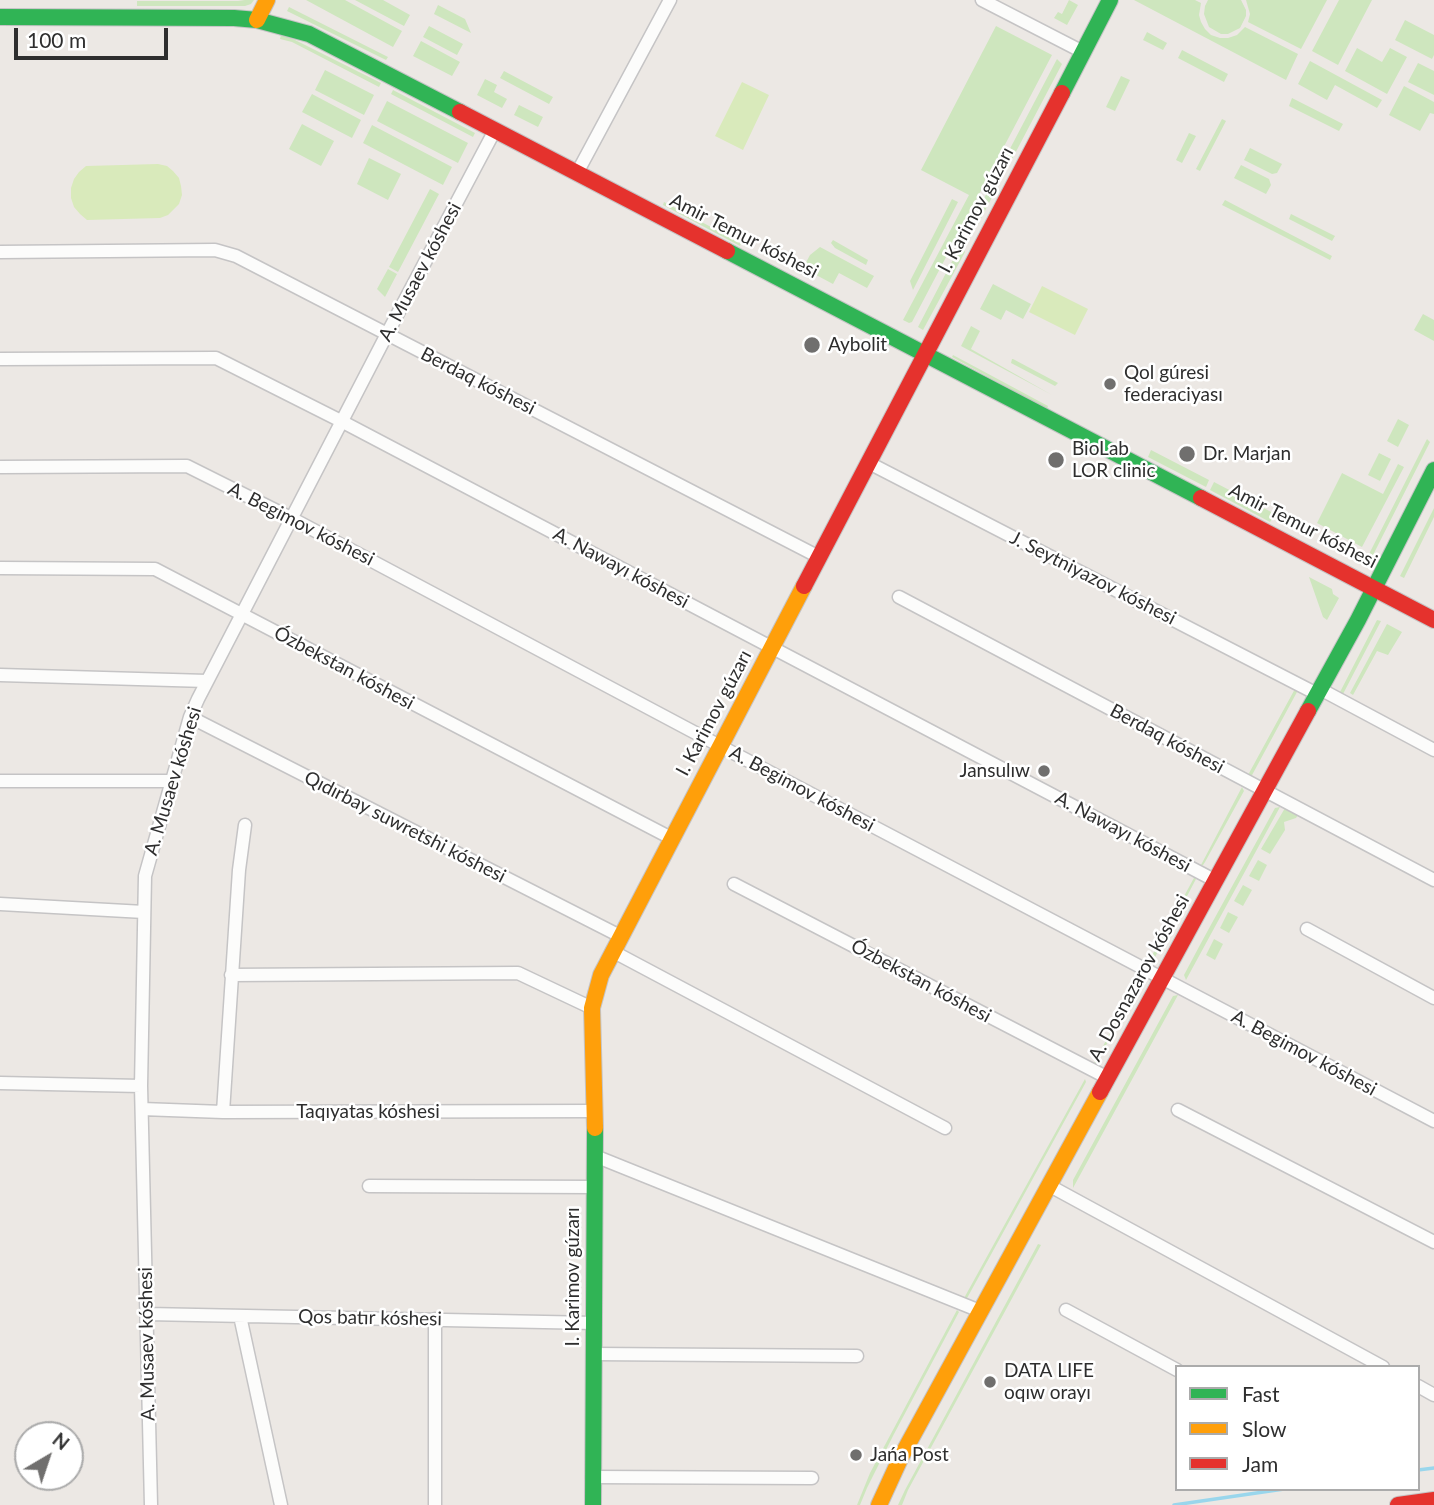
<!DOCTYPE html>
<meta charset="utf-8">
<style>
body{margin:0}
#map{position:relative;width:1434px;height:1505px;overflow:hidden;background:#ece8e4;font-family:Lato,sans-serif}
canvas{display:block}
.legend{position:absolute;left:1175px;top:1365px;width:245px;height:126px;box-sizing:border-box;background:#fff;border:2px solid #ababab;margin:0;padding:9px 12px;list-style:none;font-size:21px;color:#2e2e2e}
.legend li{display:flex;align-items:center;gap:14px;height:35px}
.legend b{width:35px;border:2px solid #ababab}
.north{position:absolute;left:14px;top:1421px;width:70px;height:70px;box-sizing:border-box;background:#fff;border:2px solid #ababab;border-radius:50%;rotate:39deg;font-size:19px;font-weight:700;line-height:28px;text-align:center;color:#2e2e2e}
.north::after{content:'';display:block;margin:auto;width:24px;height:32px;background:#706f6e;clip-path:polygon(50% 0,100% 100%,50% 72%,0 100%)}
.scale{position:absolute;left:14px;top:28px;width:154px;height:32px;box-sizing:border-box;border:4px solid #2e2e2e;border-top:0;padding-left:9px;font-size:21px;line-height:24px;white-space:nowrap;color:#2e2e2e;-webkit-text-stroke:5px #fff;paint-order:stroke}
</style>
<div id="map">
<canvas width="1434" height="1505"></canvas>
<ul class="legend">
<li><b style="height:9px;background:#30b455"></b>Fast</li>
<li><b style="height:9px;background:#ff9f0a"></b>Slow</li>
<li><b style="height:9px;background:#e5322d"></b>Jam</li>
</ul>
<div class="north">N</div>
<div class="scale">100 m</div>
</div>
<script>
const ctx = document.querySelector('canvas').getContext('2d');
ctx.lineJoin = 'round';
function fillPath(path, color) { ctx.fillStyle = color; ctx.fill(path, 'evenodd'); }
const poly = rows => new Path2D(rows.map(r => 'M' + r).join(''));
function stroke(path, color, width, dash) { ctx.strokeStyle = color; ctx.lineWidth = width; ctx.lineCap = dash ? 'butt' : 'round'; ctx.setLineDash(dash || []); ctx.stroke(path); }
function write(font, color, halo, rows, align = 'center') {
  ctx.font = font + ' Lato,sans-serif'; ctx.lineWidth = 5; ctx.setLineDash([]); ctx.textBaseline = 'middle'; ctx.strokeStyle = halo; ctx.fillStyle = color; for (const [text, x, y, turn = 0] of rows) {
    ctx.save(); ctx.translate(x, y); ctx.rotate((+turn || 0) * Math.PI / 180); ctx.textAlign = isNaN(turn) ? turn : align; if (halo) ctx.strokeText(text, 0, 0); ctx.fillText(text, 0, 0); ctx.restore();
  }
}
fillPath(poly([
 [245,0,254,0,251,4,245,6,137,6,137,1,238,1],
 [306,0,345,0,402,31,393,47],
 [355,0,383,0,410,15,404,26],
 [1069,0,1078,5,1067,25,1054,18,1058,12,1062,14],
 [1134,0,1195,0,1201,3,1199,15,1201,22,1205,29,1211,35,1220,38,1228,38,1237,35,1245,27,1298,54,1286,80],
 [1208,0,1241,0,1246,10,1246,16,1240,28,1228,34,1221,34,1209,27,1204,14,1205,6],
 [1246,0,1327,0,1301,49,1248,22,1250,14],
 [1339,0,1372,0,1338,65,1312,51],
 [438,5,465,19,471,33,434,14],
 [289,7,388,57,386,60,287,11],
 [1405,20,1434,35,1434,55,1432,59,1395,40],
 [429,26,463,44,457,55,423,37],
 [996,26,1052,55,912,322,909,323,903,320,969,195,921,170],
 [1147,32,1167,43,1163,50,1143,40],
 [281,35,293,39,381,83,379,87,292,42,280,39],
 [421,41,460,62,452,76,413,56],
 [1357,48,1382,62,1390,48,1407,57,1387,94,1345,71],
 [1182,50,1228,74,1224,82,1178,58],
 [1057,59,1062,64,978,224,970,225],
 [1310,61,1382,100,1377,108,1335,85,1327,100,1298,84],
 [1418,63,1434,71,1434,95,1408,82],
 [325,70,374,95,364,115,315,90],
 [504,71,553,97,549,104,500,78],
 [1121,76,1130,80,1115,111,1106,107],
 [485,79,497,85,494,92,507,99,502,108,477,95],
 [1404,86,1434,102,1434,114,1430,113,1420,131,1389,115],
 [393,90,475,133,473,137,391,94],
 [312,94,361,120,352,138,302,112],
 [1292,98,1343,124,1339,131,1289,106],
 [387,101,468,143,458,163,377,121],
 [519,105,543,117,538,127,514,115],
 [1222,119,1226,121,1200,171,1196,169],
 [302,124,334,141,321,166,289,149],
 [372,125,452,167,443,185,363,143],
 [1189,133,1196,136,1182,163,1176,160],
 [1250,148,1282,164,1277,173,1272,174,1244,160],
 [369,158,401,174,388,200,357,184],
 [1241,165,1269,179,1271,185,1266,194,1234,178],
 [430,189,439,194,398,272,389,267],
 [952,199,958,202,913,290,910,281],
 [1225,200,1332,256,1330,260,1222,205],
 [664,202,741,243,740,246,663,205],
 [1291,214,1335,236,1332,241,1289,219],
 [833,240,868,260,866,265,835,248,831,243],
 [960,246,965,252,923,330,918,327],
 [820,247,874,276,867,288,839,273,833,284,803,268,810,255],
 [388,269,397,274,385,297,377,289],
 [993,284,1031,304,1023,319,1006,310,1001,320,980,309],
 [1423,314,1434,320,1434,341,1414,330],
 [971,326,980,331,971,349,1052,395,961,346],
 [953,355,1048,406,1047,409,952,357],
 [1012,359,1013,359,1058,383,1055,386,1011,363],
 [1398,419,1409,425,1398,447,1387,441],
 [1427,439,1430,442,1369,563,1365,562],
 [1151,450,1209,480,1206,487,1148,457],
 [1379,453,1391,459,1380,481,1368,475],
 [1398,464,1404,467,1362,547,1317,523,1342,473,1383,494],
 [1214,482,1275,514,1270,522,1210,490],
 [1434,508,1434,517,1404,578,1400,576],
 [1309,577,1332,589,1333,594,1339,598,1327,620,1323,617],
 [1377,620,1381,621,1343,694,1340,692],
 [1387,624,1402,632,1388,655,1377,651,1353,695,1350,693],
 [1296,687,1297,692,1251,777,1248,775],
 [1242,787,1244,791,1205,862,1203,865,1201,865],
 [1280,807,1186,980,1184,975,1201,943,1275,808],
 [1285,808,1298,815,1296,818,1284,822,1285,830,1270,854,1261,849],
 [1258,860,1267,865,1259,881,1249,876],
 [1195,876,1196,879,1154,959,1149,961],
 [1243,885,1252,890,1243,906,1234,901],
 [1228,912,1238,917,1229,933,1220,928],
 [1214,939,1223,944,1215,960,1206,955],
 [1140,976,1142,978,1096,1064,1092,1067],
 [1178,995,1073,1188,1073,1180,1173,996],
 [1085,1079,1086,1082,966,1300,963,1300],
 [1038,1244,1041,1245,908,1490,902,1505,898,1505,905,1490],
 [957,1310,959,1312,894,1434,867,1488,860,1505,857,1505,870,1473]
]), '#cee6be');
fillPath(poly([
 [742,82,769,95,743,150,715,136],
 [158,164,167,166,173,171,179,178,181,186,182,195,179,204,168,215,160,218,87,220,80,214,74,207,71,198,71,188,74,179,79,172,86,166],
 [1042,286,1088,309,1075,335,1029,312]
]), '#d9eabb');
stroke(poly([
 [1418,1470,1434,1468],
 [1174,1505,1284,1489]
]), '#99d6ec', 3.5);
const street = poly([
 [982,0,1083,52],
 [577,173,670,0],
 [0,252,215,250,236,256,819,557],
 [0,359,216,358,341,421,1216,881],
 [869,463,1317,694],
 [0,467,187,466,291,518,720,746,1434,1121],
 [0,568,155,569,671,838],
 [899,597,1434,880],
 [0,675,207,681],
 [1320,689,1434,750],
 [190,717,620,936],
 [0,781,172,781],
 [734,884,1108,1078],
 [0,904,144,912],
 [1307,929,1434,998],
 [612,951,945,1128],
 [231,975,518,973,592,1008],
 [0,1083,141,1086],
 [142,1109,223,1112,595,1111],
 [1178,1110,1434,1242],
 [223,1112,239,870,245,825],
 [595,1156,980,1311],
 [369,1186,594,1187],
 [1050,1186,1383,1367],
 [1066,1310,1177,1370],
 [147,1314,594,1323],
 [240,1316,281,1505],
 [594,1354,857,1356],
 [1418,1386,1434,1395],
 [592,1477,812,1478],
 [151,1505,141,1086,145,876,190,717,198,699,387,334,495,130],
 [435,1505,435,1319]
]);
const fast = poly([
 [0,17,234,18,257,20,309,34,460,112],
 [1062,93,1110,0],
 [727,251,1201,498],
 [1308,711,1358,620,1434,470],
 [593,1505,595,1128]
]);
const slow = poly([
 [257,20,267,0],
 [595,1128,592,1008,601,975,804,586],
 [879,1505,901,1457,1100,1092]
]);
const jam = poly([
 [460,112,727,251],
 [1201,498,1434,620],
 [804,586,1062,93],
 [1100,1092,1308,711],
 [1398,1505,1434,1500]
]);
stroke(street, '#c5c4c5', 15);
stroke(fast, '#c5c4c5', 18);
stroke(slow, '#c5c4c5', 18);
stroke(jam, '#c5c4c5', 18);
stroke(street, '#fcfcfb', 12);
stroke(fast, '#30b455', 16);
stroke(slow, '#ff9f0a', 16);
stroke(jam, '#e5322d', 16);
for (const [x, y, r, color] of [
 [812,345,9,"#706f6e"],
 [1110,384,7,"#706f6e"],
 [1187,454,9,"#706f6e"],
 [1056,460,9,"#706f6e"],
 [1044,771,7,"#706f6e"],
 [990,1382,7,"#706f6e"],
 [856,1455,7,"#706f6e"]
]) { const dot = new Path2D(); dot.arc(x, y, r, 0, 2 * Math.PI); ctx.fillStyle = color; ctx.fill(dot); stroke(dot, '#fff', 2.5); }
write('19px', '#2e2e2e', '#fff', [
 ["I. Karimov gúzarı",976,210,-62],
 ["Amir Temur kóshesi",744,236,27],
 ["A. Musaev kóshesi",420,272,-62],
 ["Berdaq kóshesi",478,381,27],
 ["A. Begimov kóshesi",301,524,27],
 ["Amir Temur kóshesi",1303,526,27],
 ["A. Nawayı kóshesi",621,568,28],
 ["J. Seytniyazov kóshesi",1093,578,27],
 ["Ózbekstan kóshesi",344,668,28],
 ["I. Karimov gúzarı",714,713,-62],
 ["Berdaq kóshesi",1167,739,28],
 ["A. Musaev kóshesi",173,781,-73],
 ["A. Begimov kóshesi",802,789,28],
 ["Qıdırbay suwretshi kóshesi",405,827,27],
 ["A. Nawayı kóshesi",1123,832,28],
 ["A. Dosnazarov kóshesi",1139,978,-61],
 ["Ózbekstan kóshesi",921,981,28],
 ["A. Begimov kóshesi",1304,1053,28],
 ["Taqıyatas kóshesi",368,1112],
 ["I. Karimov gúzarı",573,1277,-90],
 ["Qos batır kóshesi",370,1318,1],
 ["A. Musaev kóshesi",147,1344,-91]
]);
write('19px', '#2e2e2e', '#fff', [
 ["Aybolit",828,345],
 ["Qol gúresi",1124,373],
 ["federaciyası",1124,395],
 ["BioLab",1072,449],
 ["LOR clinic",1072,471],
 ["Dr. Marjan",1203,454],
 ["Jansulıw",1030,771,"right"],
 ["DATA LIFE",1004,1371],
 ["oqıw orayı",1004,1393],
 ["Jańa Post",870,1455]
], 'left');
</script>
